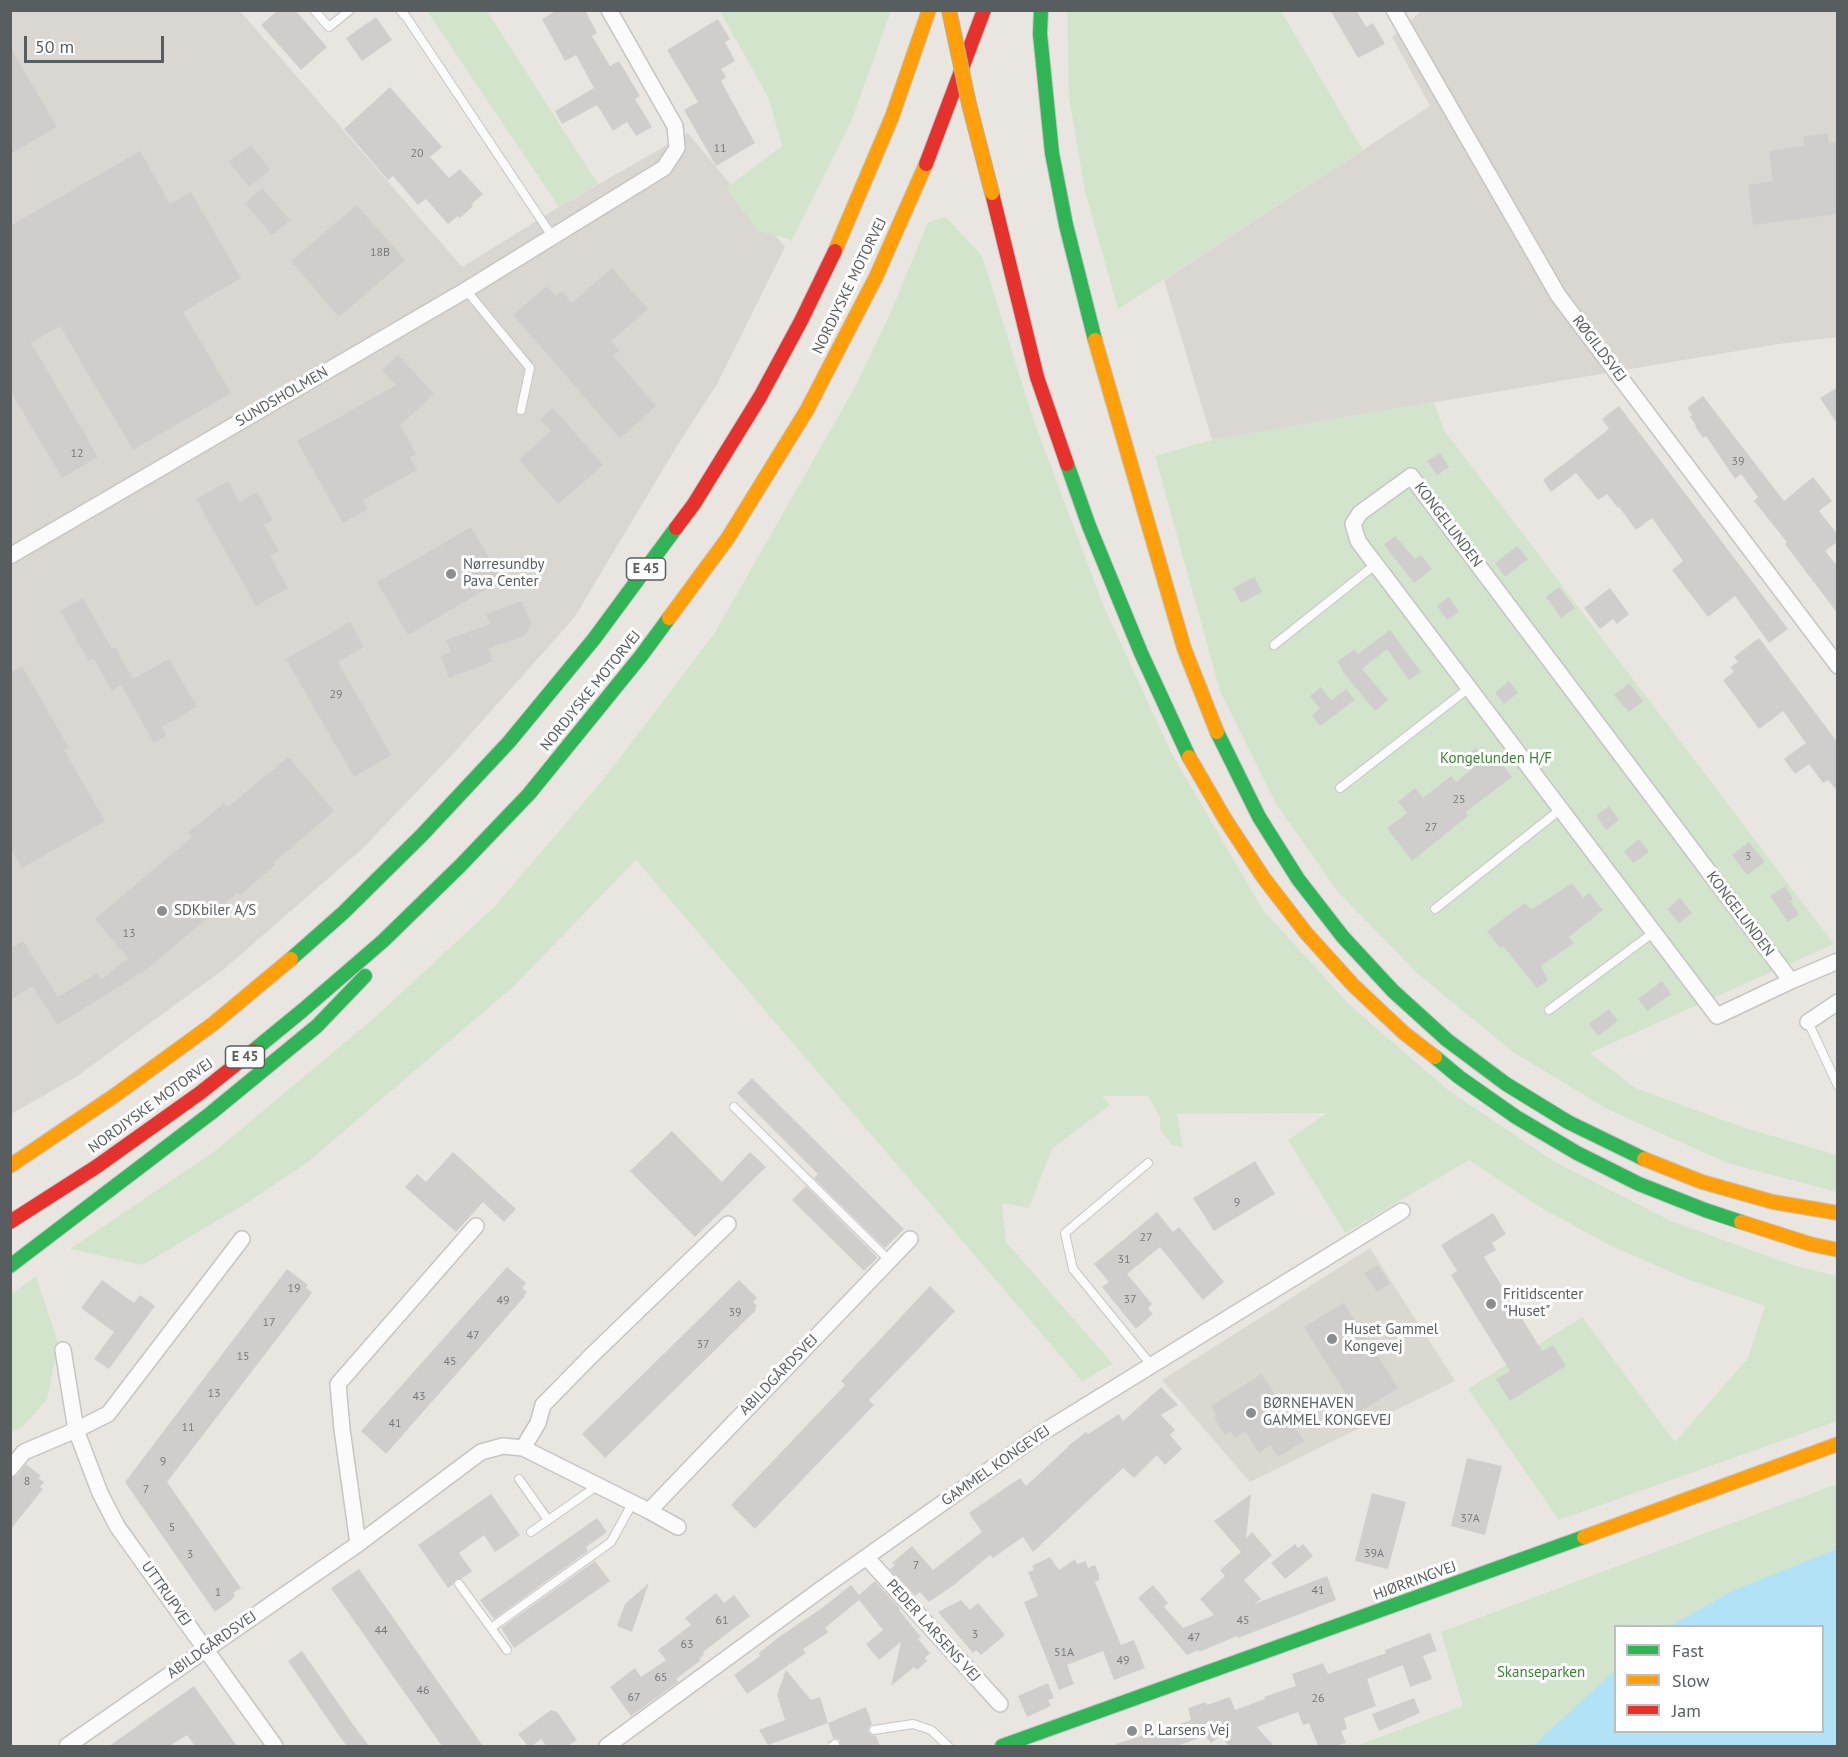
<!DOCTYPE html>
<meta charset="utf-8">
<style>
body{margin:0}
#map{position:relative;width:1848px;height:1757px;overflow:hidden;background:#e9e6e2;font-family:"PT Sans",sans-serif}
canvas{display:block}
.frame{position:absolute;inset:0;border:12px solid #585d60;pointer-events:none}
.legend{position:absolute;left:1614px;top:1625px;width:210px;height:108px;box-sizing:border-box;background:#fff;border:2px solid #bcbebf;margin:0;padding:8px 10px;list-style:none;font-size:18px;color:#585d60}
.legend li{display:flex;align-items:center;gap:12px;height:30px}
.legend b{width:30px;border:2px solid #bcbebf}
.scale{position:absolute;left:24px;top:36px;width:140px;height:27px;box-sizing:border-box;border:3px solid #585d60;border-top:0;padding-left:8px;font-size:18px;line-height:21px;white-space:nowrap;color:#585d60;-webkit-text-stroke:4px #fff;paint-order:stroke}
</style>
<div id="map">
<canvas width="1848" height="1757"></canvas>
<div class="frame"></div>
<ul class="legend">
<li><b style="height:8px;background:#30b455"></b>Fast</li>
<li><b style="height:8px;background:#ff9f0a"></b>Slow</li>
<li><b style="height:8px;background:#e5322d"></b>Jam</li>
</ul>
<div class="scale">50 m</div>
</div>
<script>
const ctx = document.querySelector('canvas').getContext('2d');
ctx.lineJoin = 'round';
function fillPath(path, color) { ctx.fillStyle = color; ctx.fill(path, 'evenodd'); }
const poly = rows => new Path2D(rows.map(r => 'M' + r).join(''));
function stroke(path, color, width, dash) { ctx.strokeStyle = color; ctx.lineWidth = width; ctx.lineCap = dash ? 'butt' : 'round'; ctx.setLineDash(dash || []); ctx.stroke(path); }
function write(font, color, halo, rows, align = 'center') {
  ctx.font = font + ' "PT Sans",sans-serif'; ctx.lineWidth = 6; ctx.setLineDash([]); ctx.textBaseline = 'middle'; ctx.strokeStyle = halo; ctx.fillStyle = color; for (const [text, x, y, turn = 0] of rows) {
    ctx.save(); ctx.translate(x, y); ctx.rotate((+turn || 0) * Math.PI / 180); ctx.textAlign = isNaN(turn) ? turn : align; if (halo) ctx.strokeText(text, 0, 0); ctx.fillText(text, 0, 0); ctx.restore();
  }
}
fillPath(poly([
 [11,11,240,11,462,267,559,207,688,133,726,179,785,247,717,384,677,446,574,618,450,757,362,849,223,970,76,1077,11,1114],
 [1421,11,1837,11,1837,337,1778,344,1212,440,1164,280,1430,106,1392,37]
]), '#dad7d3');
fillPath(poly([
 [1370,1248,1455,1381,1250,1482,1162,1380]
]), '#dbd7d1');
fillPath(poly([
 [427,11,487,11,598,184,559,207],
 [720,11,891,11,851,122,792,240,758,231,726,188,782,146,769,99],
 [1067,11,1281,11,1363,150,1118,309,1085,191,1069,98],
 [946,217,982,256,1034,421,1104,607,1172,754,1263,910,1350,1005,1448,1090,1555,1162,1671,1221,1792,1265,1837,1276,1837,1421,1559,1520,1468,1389,1582,1317,1675,1442,1748,1358,1765,1306,1687,1279,1611,1246,1538,1206,1469,1160,1345,1233,1288,1140,1327,1113,1177,1114,1183,1147,1172,1145,1160,1129,1160,1117,1148,1096,1102,1096,1110,1105,1052,1149,1029,1208,1002,1203,1006,1242,1113,1364,1082,1381,636,860,514,986,308,1162,247,1203,143,1265,70,1249,215,1151,374,1018,495,906,602,781,714,634,855,387,890,314,928,222],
 [1434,402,1444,430,1834,944,1590,1053,1635,1088,1745,1128,1837,1155,1837,1192,1727,1163,1607,1109,1513,1052,1418,974,1338,892,1276,804,1220,691,1155,456,1212,440],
 [36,1276,58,1343,47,1400,24,1425,11,1433,10,1295],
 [1837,1484,1837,1746,1356,1746,1463,1706,1441,1632],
 [1616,1626,1822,1626,1822,1732,1616,1732]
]), '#d2e5cc');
fillPath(poly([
 [1837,1549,1837,1746,1533,1746,1615,1670,1616,1732,1822,1732,1822,1626,1670,1626,1732,1591]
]), '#b2e2f6');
fillPath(poly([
 [278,10,295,10,327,47,301,70,261,25],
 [557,10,585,10,597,33,592,36,610,66,619,61,640,96,635,99,652,127,636,136,627,122,613,131,597,105,562,124,555,111,594,88,576,55,565,61,542,19],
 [1330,10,1356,10,1366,27,1373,23,1385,44,1358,58],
 [376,17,392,40,362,61,346,38],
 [718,19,730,39,725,42,735,61,721,69,726,77,721,81,755,143,716,166,684,110,698,102,667,50],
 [10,47,57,127,10,154],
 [390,87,442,147,430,157,449,178,460,169,483,194,472,204,473,206,460,218,458,216,448,224,426,199,418,205,393,176,388,180,344,129],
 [1828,133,1829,143,1838,142,1838,214,1753,225,1748,185,1773,181,1769,151,1804,146,1803,136],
 [251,145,270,170,249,187,229,162],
 [140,151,170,204,191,192,241,278,183,312,231,393,133,450,60,326,31,343,98,457,62,478,10,390,10,226],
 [262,188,290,220,272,235,245,203],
 [357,205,405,260,339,317,291,261],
 [612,268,648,309,611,341,620,351,613,356,656,406,620,438,513,315,547,286,556,296,562,291,572,303],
 [398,355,434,394,400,425,416,454,410,458,417,470,363,500,368,509,343,523,297,441,396,385,382,370],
 [1838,387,1838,425,1820,398],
 [1703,396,1784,501,1813,477,1832,501,1819,511,1838,535,1838,541,1825,551,1838,567,1838,614,1785,544,1787,542,1754,501,1758,497,1741,474,1735,479,1706,436,1703,438,1695,426,1696,425,1690,417,1692,415,1687,408],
 [1619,406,1788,629,1769,643,1735,596,1708,617,1672,570,1683,561,1652,518,1636,530,1619,507,1618,508,1607,494,1598,500,1576,473,1551,492,1543,480,1609,429,1602,419],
 [553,408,603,465,558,504,519,460,551,431,541,419],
 [1440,453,1449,467,1437,475,1427,461],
 [228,481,239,502,257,492,273,520,264,525,279,551,270,556,288,588,256,606,196,499],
 [471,527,502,580,408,635,377,582],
 [1395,536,1415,559,1421,555,1432,569,1414,583,1384,545],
 [1517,546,1528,559,1505,577,1495,563],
 [1254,577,1262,592,1241,603,1233,588],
 [1559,587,1575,608,1561,618,1546,597],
 [1610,588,1629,614,1617,624,1613,619,1600,629,1584,608],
 [1449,597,1459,612,1447,620,1437,606],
 [83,598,112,649,115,647,133,679,169,659,197,707,162,727,166,736,154,743,121,685,112,691,93,658,89,661,60,611],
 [522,601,531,623,526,635,488,649,493,661,449,678,441,656,451,652,446,640,490,624,486,614],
 [350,622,364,647,338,662,391,755,354,777,286,659],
 [1390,630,1421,672,1409,680,1387,649,1362,669,1388,700,1375,711,1342,671,1343,670,1337,662,1355,649,1358,654],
 [1759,638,1838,743,1838,792,1828,780,1823,783,1809,764,1795,774,1784,759,1806,743,1783,711,1759,729,1723,680,1734,672,1730,667,1738,662,1734,657],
 [22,666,69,748,64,750,105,821,22,868,10,848,10,673],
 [1509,681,1518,693,1504,704,1495,693],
 [1629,683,1643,701,1629,712,1614,695],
 [1321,687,1331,701,1346,689,1355,700,1320,726,1312,715,1320,709,1310,696],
 [1476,748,1483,757,1492,751,1512,777,1466,812,1468,816,1412,861,1387,828,1407,813,1398,802,1415,788,1423,798,1451,776,1456,782,1472,769,1464,757],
 [288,757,334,811,273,863,275,865,240,895,237,893,141,974,140,972,130,980,57,1025,33,986,10,1000,10,949,23,941,58,997,97,973,101,980,128,958,95,919,192,837,188,833,224,803,228,807],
 [1609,806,1619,820,1606,830,1596,816],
 [1639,839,1649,852,1633,863,1624,851],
 [1749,842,1765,862,1747,875,1732,855],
 [1572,883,1583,898,1589,893,1603,910,1569,937,1574,943,1541,966,1548,980,1537,988,1503,946,1500,948,1487,931,1525,903,1531,910],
 [1785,886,1793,899,1790,901,1799,914,1788,922,1770,896],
 [1680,898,1692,913,1679,923,1667,909],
 [1662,981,1671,994,1647,1011,1638,999],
 [1609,1009,1618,1021,1598,1036,1589,1024],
 [752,1078,904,1229,885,1248,814,1178,818,1174,737,1093],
 [672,1131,722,1182,750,1152,766,1167,695,1237,630,1171],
 [453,1152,516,1209,504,1222,483,1202,456,1232,405,1187,417,1174,426,1182],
 [1255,1161,1275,1194,1214,1231,1193,1198],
 [806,1186,876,1256,877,1258,864,1271,792,1200],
 [1157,1212,1173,1232,1179,1227,1224,1282,1203,1300,1160,1247,1127,1274,1152,1304,1148,1308,1153,1314,1136,1329,1102,1287,1109,1282,1094,1264],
 [1493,1213,1506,1234,1492,1243,1496,1250,1484,1257,1542,1351,1553,1345,1566,1366,1510,1401,1496,1379,1510,1371,1451,1275,1457,1271,1441,1245],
 [1378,1265,1390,1284,1377,1292,1364,1273],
 [507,1267,526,1283,522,1288,527,1292,524,1295,525,1296,386,1454,361,1431],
 [287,1269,308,1285,306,1288,312,1292,309,1297,167,1482,241,1588,233,1593,235,1596,230,1601,215,1612,125,1482],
 [102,1280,134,1303,140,1295,155,1306,109,1369,94,1359,114,1332,81,1308],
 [739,1280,757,1298,753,1302,757,1306,755,1309,756,1310,605,1458,582,1434],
 [930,1286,955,1311,869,1400,874,1405,755,1529,731,1505,845,1385,841,1381],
 [1344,1303,1398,1388,1358,1413,1304,1327],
 [1262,1374,1304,1441,1278,1457,1270,1445,1259,1453,1245,1431,1235,1438,1230,1431,1225,1435,1214,1418,1217,1416,1211,1406],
 [1161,1387,1178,1405,1161,1415,1175,1430,1170,1435,1182,1449,1165,1465,1157,1455,1134,1478,1123,1468,1033,1552,1023,1537,993,1558,990,1555,954,1585,929,1602,920,1592,915,1596,890,1569,895,1565,892,1563,912,1546,933,1570,982,1532,969,1513,1020,1478,1026,1486,1068,1447,1068,1446,1086,1432,1088,1434,1119,1414,1123,1421],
 [1467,1458,1502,1466,1485,1535,1451,1526],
 [26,1464,41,1476,38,1478,44,1482,40,1487,43,1489,10,1530,10,1478,17,1476],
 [1372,1493,1406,1502,1388,1569,1355,1561],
 [491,1494,520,1535,495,1552,484,1535,459,1553,472,1571,461,1579,456,1579,453,1585,448,1588,418,1545],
 [1251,1494,1246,1538,1252,1532,1272,1555,1244,1580,1261,1599,1254,1604,1327,1576,1336,1600,1238,1638,1237,1636,1199,1652,1198,1650,1187,1655,1138,1598,1153,1585,1168,1603,1164,1607,1183,1628,1214,1615,1200,1599,1225,1576,1220,1570,1241,1552,1214,1521],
 [597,1518,607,1532,586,1547,588,1551,494,1619,480,1600],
 [1295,1544,1298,1548,1303,1544,1313,1556,1285,1579,1271,1563],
 [1050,1557,1059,1570,1075,1559,1077,1564,1086,1561,1088,1568,1095,1565,1099,1575,1099,1580,1095,1582,1121,1645,1134,1640,1145,1668,1114,1680,1103,1651,1067,1665,1074,1684,1059,1690,1024,1602,1038,1596,1028,1572,1034,1570,1032,1566],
 [595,1561,610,1581,514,1648,501,1628],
 [359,1569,483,1746,442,1746,331,1588],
 [875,1581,900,1609,899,1610,921,1637,918,1639,930,1653,925,1658,927,1661,917,1670,914,1667,891,1686,901,1642,879,1660,866,1644,883,1630,859,1600,825,1628,829,1632,803,1649,806,1653,747,1694,734,1675,760,1656,759,1653,779,1637,822,1608,851,1585,859,1595],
 [649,1583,632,1632,617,1626,625,1604],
 [716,1593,724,1603,734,1595,750,1616,703,1652,704,1655,699,1659,701,1660,676,1679,678,1682,631,1716,610,1687,635,1668,641,1677,666,1660,658,1650,691,1625,685,1618],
 [961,1600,970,1610,978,1603,1005,1635,981,1655,976,1650,973,1653,938,1612],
 [1430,1633,1437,1651,1423,1656,1432,1679,1410,1687,1403,1665,1367,1679,1376,1706,1344,1718,1347,1729,1341,1731,1346,1743,1335,1746,1318,1746,1309,1723,1303,1725,1298,1712,1257,1727,1274,1746,1229,1746,1220,1736,1211,1743,1205,1736,1177,1746,1116,1746,1116,1744,1191,1720,1188,1708,1206,1702,1207,1705,1230,1697,1235,1710,1265,1699,1264,1697,1296,1686,1292,1674,1323,1663,1328,1674,1386,1653,1385,1650],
 [302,1651,352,1723,369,1746,347,1746,338,1734,288,1661],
 [786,1670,811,1700,820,1697,828,1723,768,1745,759,1730,785,1720,777,1695],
 [1048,1683,1054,1698,1048,1700,1051,1706,1027,1717,1018,1696],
 [194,1686,237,1746,195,1746,187,1735,170,1746,109,1746],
 [1414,1698,1420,1713,1379,1731,1372,1714],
 [866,1707,872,1724,869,1727,868,1731,871,1735,876,1736,880,1746,840,1746,840,1740,833,1738,828,1723],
 [551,1710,557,1712,577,1740,567,1746,546,1746,541,1739,532,1746,528,1746,518,1734]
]), '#d0cecc');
const lane = poly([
 [314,10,329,27,350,10],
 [400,10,407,18,552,236],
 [466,290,530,368,521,410],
 [1274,645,1376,564],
 [1340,788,1469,688],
 [1435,909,1561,809],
 [1549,1010,1654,932],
 [1808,1022,1838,1086],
 [734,1107,889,1260],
 [1148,1163,1065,1233,1073,1269,1152,1366],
 [519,1479,548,1520],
 [531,1532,597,1486],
 [459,1584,507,1650],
 [491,1628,611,1542,632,1504],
 [874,1730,913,1724,931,1730,948,1746],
 [832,1746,835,1744]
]);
const street = poly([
 [1394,10,1558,295,1838,666],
 [10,556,466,290,664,168,677,148,675,126,609,10],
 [1791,981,1411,476,1360,513,1353,524,1358,541,1717,1016,1791,981,1838,961],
 [1808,1022,1838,1002],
 [63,1350,76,1430,100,1493,117,1526,275,1746],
 [523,1448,538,1423,543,1405,592,1355,728,1224],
 [10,1469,24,1452,76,1430,108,1414,242,1239],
 [649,1511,678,1527],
 [358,1544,342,1429,338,1384,476,1226],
 [867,1558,1000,1704],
 [67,1746,358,1544,481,1452,503,1446,523,1448,649,1511,910,1239],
 [607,1746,824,1587,1040,1434,1402,1211]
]);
const fast = poly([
 [1041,10,1040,34,1052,153,1066,225,1095,340],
 [1067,464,1089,526,1141,653,1189,757],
 [1217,732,1259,817,1298,879,1343,937,1393,991,1447,1040,1506,1084,1568,1122,1644,1159],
 [291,959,343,913,422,835,509,742,594,639,676,528],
 [253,1051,303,1010,383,941,460,866,529,794,641,656,669,618],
 [1435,1057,1459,1077,1516,1117,1577,1153,1639,1184,1705,1210,1741,1222],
 [10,1266,211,1113,317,1026,365,976],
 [1002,1746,1584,1537]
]);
const slow = poly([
 [835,251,892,117,929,10],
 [1095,340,1184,648,1217,732],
 [669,618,728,538,807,410,876,277,926,164],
 [1189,757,1225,819,1263,877,1306,933,1353,985,1404,1033,1435,1057],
 [1644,1159,1702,1182,1773,1202,1838,1213],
 [10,1166,114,1096,213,1024,291,959],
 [1741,1222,1810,1244,1838,1250],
 [1584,1537,1838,1444]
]);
const jam = poly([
 [926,164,984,10],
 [992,193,1037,377,1067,464],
 [676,528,694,504,760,397,801,321,835,251],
 [10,1222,96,1167,200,1093,253,1051]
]);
stroke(lane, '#c5c5c4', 10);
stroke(street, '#c5c5c4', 18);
stroke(fast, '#c5c5c4', 16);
stroke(slow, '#c5c5c4', 16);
stroke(jam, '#c5c5c4', 16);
stroke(lane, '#fcfbfb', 8);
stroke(street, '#fcfbfb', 15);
stroke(fast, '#30b455', 14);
stroke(slow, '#ff9f0a', 14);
stroke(jam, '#e5322d', 14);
const slowBridge = poly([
 [949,10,969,104,992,193]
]);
stroke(slowBridge, '#c0ab90', 16, []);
stroke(slowBridge, '#ff9f0a', 14);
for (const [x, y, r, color] of [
 [451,574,6,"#8b8d8e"],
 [162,911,6,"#8b8d8e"],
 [1491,1304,6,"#8b8d8e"],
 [1332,1339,6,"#8b8d8e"],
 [1251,1413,6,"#8b8d8e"],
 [1132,1731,6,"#8b8d8e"]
]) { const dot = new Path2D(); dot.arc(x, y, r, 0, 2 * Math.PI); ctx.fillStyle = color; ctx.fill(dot); stroke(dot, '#fff', 2); }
write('12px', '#777a7c', null, [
 ["11",720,149],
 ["20",417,154],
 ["18B",380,253],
 ["12",77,454],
 ["39",1738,462],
 ["29",336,695],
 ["25",1459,800],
 ["27",1431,828],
 ["3",1748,857],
 ["13",129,934],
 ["9",1237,1203],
 ["27",1146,1238],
 ["31",1124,1260],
 ["19",294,1289],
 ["37",1130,1300],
 ["49",503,1301],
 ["39",735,1313],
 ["17",269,1323],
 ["47",473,1336],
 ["37",703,1345],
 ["15",243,1357],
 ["45",450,1362],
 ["13",214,1394],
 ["43",419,1397],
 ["41",395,1424],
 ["11",188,1428],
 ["9",163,1462],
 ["8",27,1482],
 ["7",146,1490],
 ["37A",1470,1519],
 ["5",172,1528],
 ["39A",1374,1554],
 ["3",190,1555],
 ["7",916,1566],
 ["41",1318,1591],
 ["1",218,1593],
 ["61",722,1621],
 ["45",1243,1621],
 ["44",381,1631],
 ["3",975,1635],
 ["47",1194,1638],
 ["63",687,1645],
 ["51A",1064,1653],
 ["49",1123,1661],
 ["65",661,1678],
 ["46",423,1691],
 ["67",634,1698],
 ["26",1318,1699]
]);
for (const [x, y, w] of [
 [646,569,39],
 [245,1057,39]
]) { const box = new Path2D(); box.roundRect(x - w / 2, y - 11, w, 22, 4.5); ctx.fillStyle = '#fff'; ctx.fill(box); stroke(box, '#585d60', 1.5); }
write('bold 14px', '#585d60', null, [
 ["E 45",646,569],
 ["E 45",245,1057]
]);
write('15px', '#585d60', '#fff', [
 ["NORDJYSKE MOTORVEJ",850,286,-64],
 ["RØGILDSVEJ",1599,349,53],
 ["SUNDSHOLMEN",282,397,-30],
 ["KONGELUNDEN",1448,525,53],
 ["NORDJYSKE MOTORVEJ",591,691,-51],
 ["KONGELUNDEN",1740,914,53],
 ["NORDJYSKE MOTORVEJ",151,1106,-36],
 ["ABILDGÅRDSVEJ",779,1375,-46],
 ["GAMMEL KONGEVEJ",996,1466,-35],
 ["HJØRRINGVEJ",1415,1581,-20],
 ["UTTRUPVEJ",166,1594,55],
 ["PEDER LARSENS VEJ",933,1631,48],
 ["ABILDGÅRDSVEJ",212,1645,-35]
]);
write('15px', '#585d60', '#fff', [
 ["Nørresundby",463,565],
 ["Pava Center",463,582],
 ["SDKbiler A/S",174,911],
 ["Fritidscenter",1503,1295],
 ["\"Huset\"",1503,1312],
 ["Huset Gammel",1344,1330],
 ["Kongevej",1344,1347],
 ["BØRNEHAVEN",1263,1404],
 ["GAMMEL KONGEVEJ",1263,1421],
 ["P. Larsens Vej",1144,1731]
], 'left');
write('15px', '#398433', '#fff', [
 ["Kongelunden H/F",1496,759],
 ["Skanseparken",1541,1673]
]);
</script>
